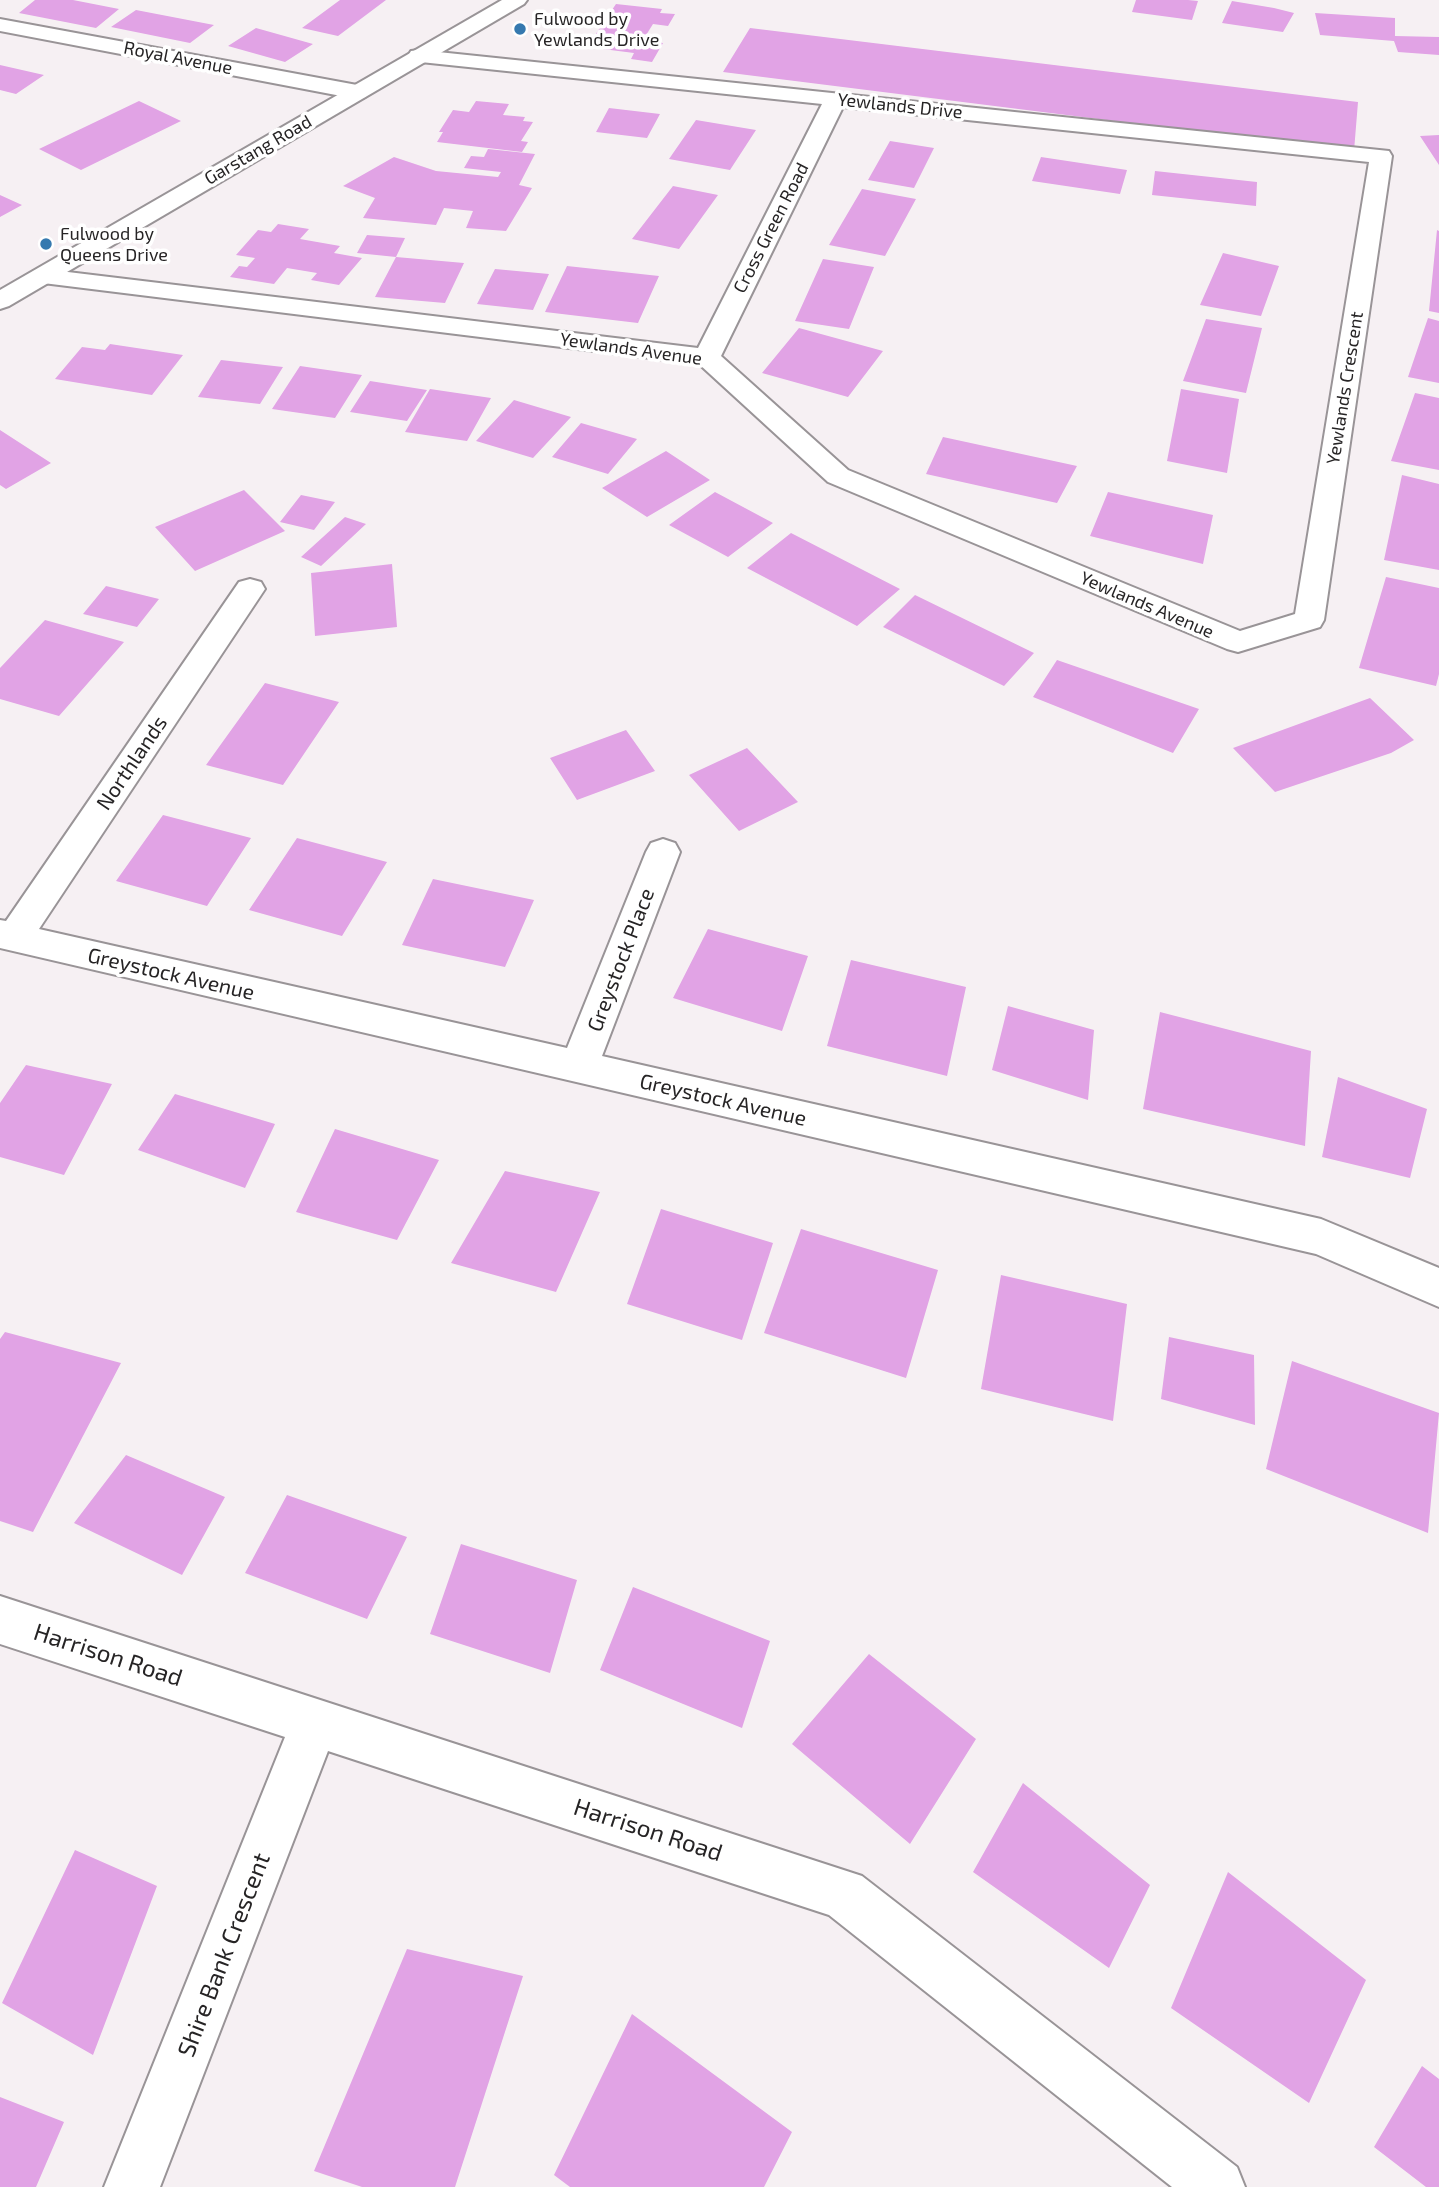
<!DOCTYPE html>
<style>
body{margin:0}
canvas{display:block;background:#f6f0f3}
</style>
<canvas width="1439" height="2187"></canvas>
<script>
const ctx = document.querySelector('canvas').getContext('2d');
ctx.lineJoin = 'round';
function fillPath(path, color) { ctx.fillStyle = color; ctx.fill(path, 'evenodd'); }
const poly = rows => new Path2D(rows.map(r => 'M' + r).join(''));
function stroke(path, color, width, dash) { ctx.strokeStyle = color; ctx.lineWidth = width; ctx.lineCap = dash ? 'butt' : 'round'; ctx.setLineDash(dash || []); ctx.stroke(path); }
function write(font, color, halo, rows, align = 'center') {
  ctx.font = font + ' "Exo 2",sans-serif'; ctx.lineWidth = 7; ctx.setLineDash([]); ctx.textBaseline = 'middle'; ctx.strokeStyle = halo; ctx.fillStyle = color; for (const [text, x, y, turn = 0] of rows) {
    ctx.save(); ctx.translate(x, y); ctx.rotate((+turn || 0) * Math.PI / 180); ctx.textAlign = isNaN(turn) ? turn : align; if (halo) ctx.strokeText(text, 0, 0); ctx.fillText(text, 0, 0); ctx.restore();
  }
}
fillPath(poly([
 [35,0,73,0,119,9,96,28,19,13],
 [340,0,386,0,338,36,302,28],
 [1136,0,1188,0,1198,1,1192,20,1132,12],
 [1232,1,1274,8,1294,13,1283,32,1222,23],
 [616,4,662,9,660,13,675,14,668,26,653,24,643,40,663,43,652,62,631,59,634,53,587,47],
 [136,10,214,25,190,43,111,27],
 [1315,13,1395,18,1395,36,1439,37,1439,55,1398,52,1394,41,1320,35],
 [256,28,313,44,285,62,228,46],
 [750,28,1358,102,1354,151,723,72],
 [0,65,44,75,16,94,0,90],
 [139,101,181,121,81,170,39,149],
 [476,101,509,104,503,115,525,117,523,121,533,122,521,141,528,142,522,152,437,142,443,132,439,132,453,110,469,112],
 [609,108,660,114,647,138,596,132],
 [696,120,756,130,730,170,669,159],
 [1439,135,1439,165,1420,136],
 [890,141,934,148,914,188,868,180],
 [488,149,535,154,519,185,532,188,506,231,466,228,473,211,444,208,436,225,363,218,375,198,343,186,394,157,436,171,498,177,501,172,464,168,471,156,484,157],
 [1041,157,1127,170,1120,194,1032,181],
 [1155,171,1257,182,1256,206,1152,195],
 [673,186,718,195,679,249,632,239],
 [862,189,916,199,885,256,829,245],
 [0,195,22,205,0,217],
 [278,224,309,229,300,239,340,246,334,253,362,258,339,285,311,280,317,273,287,268,274,284,230,277,239,266,247,267,255,258,236,255,258,230,271,232],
 [1437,230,1439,231,1439,313,1429,311],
 [367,235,405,238,396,257,357,253],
 [1223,253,1279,266,1261,316,1200,305],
 [396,257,464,263,445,303,375,297],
 [823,259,874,267,849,329,795,321],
 [567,266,659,276,638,323,545,312],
 [495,269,549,274,533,310,477,304],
 [1428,318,1439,321,1439,383,1408,377],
 [1206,319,1262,328,1246,393,1183,381],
 [799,328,883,351,848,397,762,373],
 [110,344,183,355,152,395,55,379,82,347,105,350],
 [221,360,283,367,260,404,198,397],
 [300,366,362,375,335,418,272,409],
 [370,381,427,390,407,421,350,412],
 [430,389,491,398,467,441,405,432],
 [1181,389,1239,399,1227,473,1167,461],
 [1415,393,1439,398,1439,470,1391,461],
 [514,400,571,417,533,458,476,441],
 [581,423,637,439,608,474,552,457],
 [0,430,51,463,6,489,0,485],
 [943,437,1077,466,1057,503,926,474],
 [666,451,710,480,647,517,602,488],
 [1402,475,1439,484,1439,570,1384,560],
 [244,490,285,531,195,571,155,527],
 [715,492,773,523,728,557,669,525],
 [1108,492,1213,515,1203,564,1090,536],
 [301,495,335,502,314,530,280,522],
 [345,517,366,524,321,566,301,557],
 [791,533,900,589,857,626,747,568],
 [392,564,397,627,315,636,311,573],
 [1386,577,1439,588,1439,674,1436,686,1359,668],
 [106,586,159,599,137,627,83,614],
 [915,595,1034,653,1004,686,883,627],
 [45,620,124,642,59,716,0,699,0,668],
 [1057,660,1199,709,1173,753,1033,697],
 [265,683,339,702,283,785,206,765],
 [1370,698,1414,740,1391,753,1275,792,1233,748],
 [626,730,655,771,577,800,550,758],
 [747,748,798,802,739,831,689,775],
 [163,815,251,838,207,906,116,881],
 [297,838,387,862,342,936,249,910],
 [433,879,534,900,505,967,402,945],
 [708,929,808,956,782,1031,673,998],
 [851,960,966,987,947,1076,827,1046],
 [1008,1006,1094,1030,1088,1100,992,1070],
 [1160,1012,1311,1051,1305,1146,1143,1109],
 [26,1065,112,1084,64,1175,0,1157,0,1103],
 [1338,1077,1427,1109,1410,1178,1322,1157],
 [175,1094,275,1124,245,1188,138,1150],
 [335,1129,439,1160,397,1240,296,1212],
 [505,1171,600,1192,556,1292,451,1263],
 [661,1209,773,1243,742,1340,627,1304],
 [801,1229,938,1270,906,1378,764,1333],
 [1001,1275,1127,1304,1113,1421,981,1389],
 [5,1332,121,1363,33,1532,0,1521,0,1339],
 [1169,1337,1254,1355,1255,1425,1161,1399],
 [1292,1361,1439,1413,1428,1533,1266,1469],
 [126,1455,225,1497,182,1575,74,1523],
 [287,1495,407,1537,367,1619,245,1573],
 [461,1544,577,1580,550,1673,430,1634],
 [633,1587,770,1641,742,1728,600,1670],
 [869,1654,976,1739,910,1844,792,1744],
 [1023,1783,1150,1885,1109,1968,973,1872],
 [75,1850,157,1886,93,2055,2,2003],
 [1228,1872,1366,1980,1309,2103,1171,2008],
 [407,1949,523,1976,455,2187,362,2187,314,2171],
 [632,2014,792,2132,764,2187,570,2187,554,2175],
 [1422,2066,1439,2079,1439,2187,1426,2187,1374,2147],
 [0,2097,64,2122,36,2187,0,2187]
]), '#e1a3e5');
const minor = poly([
 [0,19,357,85,365,87,368,92,365,97,357,99,0,31,0,19],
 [419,50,1389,151,1392,156,1324,620,1320,627,1238,652,1227,649,828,482,699,364,43,283,34,281,31,276,34,271,43,269,698,348,822,104,411,61,408,56,411,51,419,50],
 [843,107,1369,162,1295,614,1240,631,848,470,721,356,843,107],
 [250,579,261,582,265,589,39,929,567,1048,646,852,651,843,663,839,675,843,680,852,602,1056,1321,1219,1439,1268,1439,1307,1316,1254,0,948,0,920,6,921,239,582,250,579],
 [0,1596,862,1876,1237,2167,1245,2187,1172,2187,829,1915,328,1751,160,2187,104,2187,285,1737,0,1644,0,1596]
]);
const trunk = poly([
 [502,0,527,0,524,4,9,306,0,309,0,290,502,0]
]);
stroke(minor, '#999497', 4);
stroke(trunk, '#999497', 4);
fillPath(minor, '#fff');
fillPath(trunk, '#fff');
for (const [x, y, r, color] of [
 [520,29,7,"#3579af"],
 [46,244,7,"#3579af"]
]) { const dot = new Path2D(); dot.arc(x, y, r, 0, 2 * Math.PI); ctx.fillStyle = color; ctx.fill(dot); stroke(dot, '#fff', 2.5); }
write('18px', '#262425', '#fff', [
 ["Fulwood by",534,19],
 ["Yewlands Drive",534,40],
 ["Fulwood by",60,234],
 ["Queens Drive",60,255]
], 'left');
write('18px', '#262425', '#fff', [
 ["Royal Avenue",178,58,11],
 ["Yewlands Drive",900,106,6],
 ["Garstang Road",258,150,-30],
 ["Cross Green Road",771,228,-63],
 ["Yewlands Avenue",631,349,8],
 ["Yewlands Crescent",1345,388,-81],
 ["Yewlands Avenue",1147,605,23]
]);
write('21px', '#262425', '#fff', [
 ["Northlands",132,763,-56],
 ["Greystock Place",621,960,-69],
 ["Greystock Avenue",171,974,13],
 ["Greystock Avenue",723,1100,13]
]);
write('24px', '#262425', '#fff', [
 ["Harrison Road",108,1655,18],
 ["Harrison Road",648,1830,18],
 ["Shire Bank Crescent",224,1955,-69]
]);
</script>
